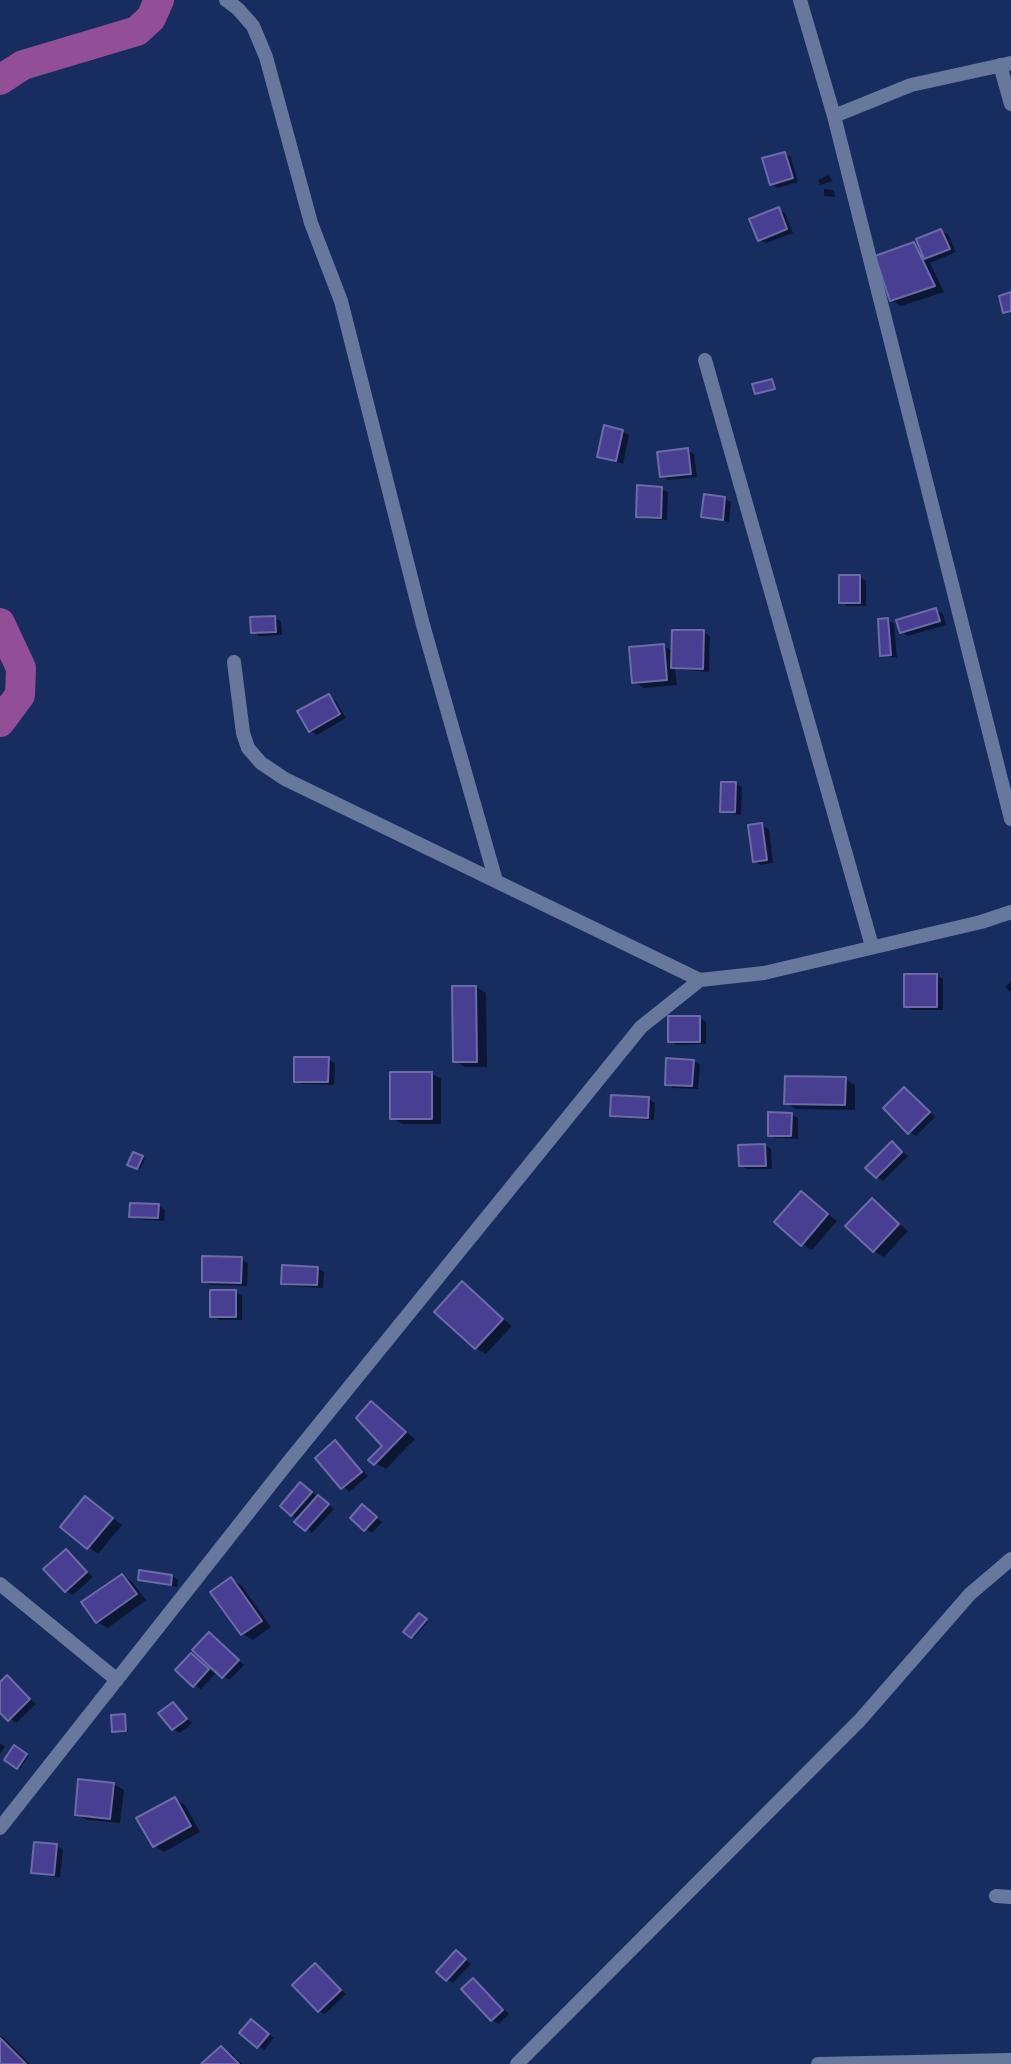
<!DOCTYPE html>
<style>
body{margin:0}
canvas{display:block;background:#172d5f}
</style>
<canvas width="1011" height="2064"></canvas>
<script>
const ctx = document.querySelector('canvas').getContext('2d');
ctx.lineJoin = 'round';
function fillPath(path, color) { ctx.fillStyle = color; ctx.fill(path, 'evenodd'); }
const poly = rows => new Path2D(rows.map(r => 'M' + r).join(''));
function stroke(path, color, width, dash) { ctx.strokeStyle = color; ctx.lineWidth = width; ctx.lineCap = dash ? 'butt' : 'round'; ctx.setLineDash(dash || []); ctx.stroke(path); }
fillPath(poly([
 [785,153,791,157,798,182,778,188,771,184],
 [828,175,833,181,820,185,818,180],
 [824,189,834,190,835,197,824,196],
 [779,209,785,213,793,233,766,243,759,240],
 [941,231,948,234,956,252,930,263,944,292,901,306,891,300,914,244,921,248],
 [772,381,776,390,756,393],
 [622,431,629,435,623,464,599,456],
 [687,450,694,454,697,477,668,480,662,476],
 [662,489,668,492,667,520,644,519,638,516],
 [725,499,731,502,729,522,703,516],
 [860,577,866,581,866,606,847,606,841,602],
 [936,610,943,614,946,625,908,636,902,632],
 [274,618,281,621,282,635,259,636,253,632],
 [888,620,894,624,897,658,882,655],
 [703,632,710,636,709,672,675,669,677,685,644,688,634,682,664,646,673,651],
 [329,696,335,700,346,718,317,735,311,731],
 [735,783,742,787,741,815,722,811],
 [762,825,769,829,773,863,761,865,754,861],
 [936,975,943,979,943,1010,912,1010,906,1006],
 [1011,981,1011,993,1005,987],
 [476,987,486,993,487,1067,465,1067,455,1061],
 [700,1018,706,1022,706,1044,677,1045,670,1041],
 [328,1059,335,1063,334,1085,302,1084,295,1081],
 [693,1061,700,1065,698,1089,673,1088,666,1084],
 [431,1073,441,1079,441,1124,402,1124,392,1118],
 [845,1079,855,1085,855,1110,796,1109,786,1103],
 [904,1089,935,1117,916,1136,909,1132],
 [649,1099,655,1103,654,1120,618,1118,612,1115],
 [792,1115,798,1118,798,1139,776,1138,769,1135],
 [892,1143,908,1156,883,1181,877,1177],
 [765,1145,771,1149,772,1169,747,1169,740,1165],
 [134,1154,145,1159,140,1169,130,1164],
 [801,1193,837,1221,812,1250,802,1244],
 [872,1200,908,1231,884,1257,874,1251],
 [159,1206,165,1210,164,1221,137,1219,131,1216],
 [241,1259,248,1263,247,1286,210,1285,203,1281],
 [317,1268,324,1272,323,1288,289,1286,283,1283],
 [463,1284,512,1326,486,1354,476,1348],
 [236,1292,242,1296,242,1320,219,1320,212,1316],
 [371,1403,415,1439,386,1469,370,1460,384,1446],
 [336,1442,368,1476,349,1492,317,1458],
 [307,1488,334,1509,312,1533,292,1515],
 [86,1498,122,1525,98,1554,62,1527],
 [363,1506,382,1522,372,1533,352,1518],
 [66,1551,93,1577,73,1595,66,1591],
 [122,1576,132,1582,146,1600,108,1628,97,1622],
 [172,1576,178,1580,177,1587,140,1579],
 [231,1579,241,1585,271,1627,253,1640,242,1634],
 [422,1617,428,1622,414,1638,412,1637],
 [209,1634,244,1665,229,1680,223,1676],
 [192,1655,215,1674,201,1689,194,1685],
 [7,1678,36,1704,16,1723,0,1710,0,1684],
 [173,1704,192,1723,180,1733,173,1729],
 [124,1716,128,1732,117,1733,114,1731],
 [0,1743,5,1747,0,1754],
 [15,1747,28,1757,20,1769,6,1759],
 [113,1784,124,1790,120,1823,87,1820,76,1814],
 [175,1799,185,1805,200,1832,164,1852,154,1846],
 [56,1846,63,1849,60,1878,33,1872],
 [457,1953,471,1964,453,1983,447,1980],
 [315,1965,346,1994,325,2014,319,2011],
 [473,1980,509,2014,499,2024,492,2020],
 [258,2025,274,2038,264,2050,258,2046],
 [0,2036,3,2037,30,2064,0,2064],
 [222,2048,232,2054,242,2064,204,2064]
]), '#0007');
stroke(poly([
 [0,80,23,65,137,31,151,18,159,0],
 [0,623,21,668,20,695,0,722]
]), '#924f97', 30);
const building = poly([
 [785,152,793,178,770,185,762,158,785,152],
 [779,207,787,229,758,241,749,219,779,207],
 [941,229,950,249,924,259,916,239,941,229],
 [914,242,935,286,890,301,875,256,914,242],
 [1011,292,1011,311,1003,313,999,296,1011,292],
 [772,379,775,389,755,394,752,384,772,379],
 [604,425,623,430,616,461,597,457,604,425],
 [688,448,691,474,660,477,657,452,688,448],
 [637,485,662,487,661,518,636,517,637,485],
 [704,494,725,497,723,520,701,517,704,494],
 [839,575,860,575,860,603,839,603,839,575],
 [936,608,940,621,900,633,896,620,936,608],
 [275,616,276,632,251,633,250,617,275,616],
 [888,618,891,655,880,656,878,619,888,618],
 [672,630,704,630,703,669,671,668,672,630],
 [664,644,667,680,632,683,629,647,664,644],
 [329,694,340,714,309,732,297,711,329,694],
 [721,782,736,782,735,812,720,812,721,782],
 [762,823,767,860,753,862,748,825,762,823],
 [904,974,937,974,937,1007,904,1007,904,974],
 [452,986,476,986,477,1062,453,1062,452,986],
 [668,1016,700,1016,700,1042,668,1042,668,1016],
 [294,1057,329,1057,328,1082,294,1082,294,1057],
 [666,1058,694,1060,692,1086,665,1085,666,1058],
 [390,1072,432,1072,432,1119,390,1119,390,1072],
 [785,1076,846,1077,845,1105,784,1104,785,1076],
 [904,1087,930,1112,908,1134,883,1108,904,1087],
 [611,1095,649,1097,648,1118,610,1116,611,1095],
 [768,1112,792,1113,791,1136,768,1136,768,1112],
 [892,1141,902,1152,876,1178,865,1168,892,1141],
 [765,1144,766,1166,739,1166,738,1145,765,1144],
 [133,1152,143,1156,137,1169,127,1165,133,1152],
 [801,1191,828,1214,801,1246,774,1222,801,1191],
 [872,1198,899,1224,873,1252,845,1226,872,1198],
 [130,1203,159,1204,158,1218,129,1217,130,1203],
 [202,1256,242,1257,241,1283,202,1282,202,1256],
 [282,1265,318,1267,317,1285,281,1284,282,1265],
 [462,1281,503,1319,475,1349,434,1312,462,1281],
 [210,1290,236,1290,236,1317,210,1317,210,1290],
 [371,1401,406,1432,374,1465,368,1460,382,1446,356,1418,371,1401],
 [335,1440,362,1472,341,1489,315,1458,335,1440],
 [300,1482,312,1492,291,1516,280,1506,300,1482],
 [318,1495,329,1504,305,1531,294,1522,318,1495],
 [85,1496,113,1518,87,1549,60,1527,85,1496],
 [362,1504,377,1517,364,1531,350,1518,362,1504],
 [66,1549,87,1572,65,1592,43,1569,66,1549],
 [139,1570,172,1575,171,1585,138,1580,139,1570],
 [122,1574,137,1594,96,1623,81,1602,122,1574],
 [231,1577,262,1621,241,1635,210,1592,231,1577],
 [419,1613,427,1619,411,1638,403,1632,419,1613],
 [209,1632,239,1660,222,1678,192,1650,209,1632],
 [191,1653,209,1669,193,1687,175,1670,191,1653],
 [7,1675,30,1699,8,1721,0,1713,0,1682,7,1675],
 [173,1702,187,1719,172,1730,158,1713,173,1702],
 [125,1714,126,1731,112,1732,111,1715,125,1714],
 [14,1745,27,1754,17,1769,4,1760,14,1745],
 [78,1779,114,1783,110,1819,75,1815,78,1779],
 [175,1797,191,1826,153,1847,136,1818,175,1797],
 [34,1842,57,1844,54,1875,31,1873,34,1842],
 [456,1950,466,1959,446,1981,436,1972,456,1950],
 [315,1963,341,1990,318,2012,292,1985,315,1963],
 [473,1978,503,2010,491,2021,461,1989,473,1978],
 [251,2019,269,2034,257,2048,239,2033,251,2019],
 [0,2038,26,2064,0,2064,0,2038],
 [221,2046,239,2064,201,2064,221,2046]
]);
fillPath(building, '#483f92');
stroke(building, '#6c6aa7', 2);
stroke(poly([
 [226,0,238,9,253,26,266,57,311,223,341,301,423,625,496,881],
 [800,0,834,116,1011,819],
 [1000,65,1011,104],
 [834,116,911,85,1011,63],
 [705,360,872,946],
 [234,662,243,733,248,748,261,763,285,779,700,980],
 [0,1584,117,1680],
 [0,1828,286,1465,641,1027,700,980,764,973,981,922,1011,912],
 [996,1896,1011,1897],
 [517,2064,860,1720,970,1594,1011,1559],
 [818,2064,1011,2060]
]), '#67789c', 14);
</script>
